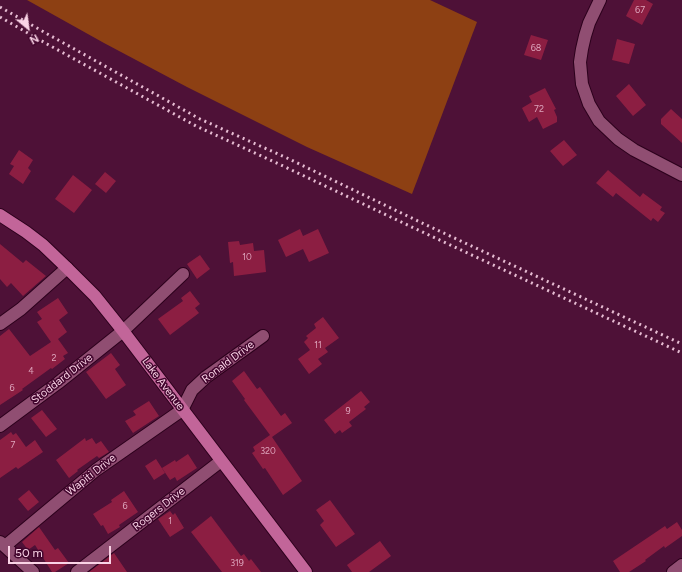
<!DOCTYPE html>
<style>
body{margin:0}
#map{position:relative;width:682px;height:572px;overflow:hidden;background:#4e1137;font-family:Figtree,sans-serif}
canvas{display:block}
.north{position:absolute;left:8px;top:8px;width:40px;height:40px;-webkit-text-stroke:3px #42052d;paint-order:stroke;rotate:151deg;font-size:11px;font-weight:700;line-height:16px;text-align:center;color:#fad3e6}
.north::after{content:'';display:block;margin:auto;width:14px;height:18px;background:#fad3e6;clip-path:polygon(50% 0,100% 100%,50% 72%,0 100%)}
.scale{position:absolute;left:8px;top:546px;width:103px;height:18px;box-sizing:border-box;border:2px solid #fad3e6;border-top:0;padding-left:5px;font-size:12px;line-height:14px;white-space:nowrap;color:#fad3e6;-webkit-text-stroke:3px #42052d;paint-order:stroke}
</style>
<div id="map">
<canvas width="682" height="572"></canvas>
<div class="north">N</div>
<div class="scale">50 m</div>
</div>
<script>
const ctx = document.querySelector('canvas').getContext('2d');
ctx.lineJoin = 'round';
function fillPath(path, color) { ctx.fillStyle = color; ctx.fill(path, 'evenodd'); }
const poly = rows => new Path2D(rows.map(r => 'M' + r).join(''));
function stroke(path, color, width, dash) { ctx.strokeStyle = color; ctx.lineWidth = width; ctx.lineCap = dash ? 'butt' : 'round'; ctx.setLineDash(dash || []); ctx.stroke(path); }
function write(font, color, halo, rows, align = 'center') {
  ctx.font = font + ' Figtree,sans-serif'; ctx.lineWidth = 3; ctx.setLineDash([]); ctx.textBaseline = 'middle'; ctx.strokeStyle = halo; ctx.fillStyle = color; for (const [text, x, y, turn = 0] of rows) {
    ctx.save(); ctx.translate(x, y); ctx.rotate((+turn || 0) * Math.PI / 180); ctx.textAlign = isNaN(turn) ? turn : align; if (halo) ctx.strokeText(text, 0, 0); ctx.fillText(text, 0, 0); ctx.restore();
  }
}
fillPath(poly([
 [27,0,430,0,477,22,412,194,307,147,187,87,104,43]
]), '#8d4013');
fillPath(poly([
 [634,0,646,0,653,4,642,25,626,16],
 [531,35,548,40,541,60,524,55],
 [617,39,635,44,629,64,612,60],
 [629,84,646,105,633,116,616,96],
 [545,88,556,109,554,110,557,117,557,122,543,129,537,117,529,122,522,108,532,102,529,96],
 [671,109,682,119,682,143,661,124,661,119],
 [564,140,577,155,563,166,550,151],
 [19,150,33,160,28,168,31,171,23,184,9,174,14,166,10,164],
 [608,170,640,197,643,193,662,207,660,210,665,213,658,222,653,218,651,221,616,193,613,197,596,183],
 [105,172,116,181,106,193,95,184],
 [73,175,92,190,74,213,55,199],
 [300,229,303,236,318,229,329,253,309,262,303,249,286,257,278,240],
 [239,241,240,245,253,243,254,251,264,250,266,272,234,276,233,262,230,263,228,242],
 [0,244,23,263,26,260,46,276,23,296,11,283,7,287,0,279],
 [200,255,210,269,197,279,187,264],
 [190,291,200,304,195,308,199,313,170,335,158,319,183,301,181,298],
 [58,298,68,313,59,320,67,332,58,339,68,353,63,356,65,359,52,369,51,368,22,389,23,390,0,405,0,336,9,329,30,356,51,342,37,322,42,319,37,312],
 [323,317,339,338,325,348,328,352,318,359,322,364,309,374,298,359,310,350,304,342,308,338,306,336,316,328,314,324],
 [111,353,120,365,115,369,126,385,106,399,86,372],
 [244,371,257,389,260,387,281,416,285,413,292,423,272,437,302,481,283,495,265,468,263,469,252,453,255,451,253,447,270,435,244,400,245,399,232,381],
 [361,391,370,402,364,407,366,409,349,422,352,426,342,433,340,430,335,434,324,420],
 [149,401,159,416,133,433,125,421,136,415,133,411],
 [42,410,57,429,46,437,31,418],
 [11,432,13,435,16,433,26,447,35,440,43,452,18,469,16,467,0,478,0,440],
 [85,438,86,441,92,438,96,444,101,441,109,452,99,458,97,456,77,470,78,471,69,478,56,460],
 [188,454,197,468,177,481,175,477,170,480,162,468,175,460,176,462],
 [156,459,165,473,154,480,145,466],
 [29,490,39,502,28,511,18,499],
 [124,491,138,512,119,525,120,527,108,534,103,525,101,526,93,514,112,502,111,500],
 [330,500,355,534,336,547,320,525,324,521,316,510],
 [170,511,173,515,175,513,184,528,170,537,158,519],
 [211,516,241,556,244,554,249,561,251,559,261,572,222,572,191,532],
 [677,522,682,530,682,536,665,548,664,546,645,560,646,561,629,572,620,572,613,561,665,526,667,529],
 [39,527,55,550,58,548,69,563,55,572,52,572,35,545,28,550,22,542],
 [380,541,391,556,369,572,352,572,347,565],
 [114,553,127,572,89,572]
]), '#8c1e42');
const minor = poly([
 [600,0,589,23,585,36,582,49,580,62,582,84,589,104,599,121,618,139,634,150,682,175],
 [0,324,21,309,67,268],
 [0,426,58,383,123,331,183,274],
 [0,542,33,572],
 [5,546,96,470,182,410,192,390,206,377,263,336],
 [77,572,221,461],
 [673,572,682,565]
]);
const major = poly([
 [0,215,26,232,43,245,67,268,95,296,123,331,306,572]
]);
stroke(minor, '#2c011c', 14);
stroke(major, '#2c011c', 14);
stroke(minor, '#904e72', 12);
stroke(major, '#c26599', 12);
stroke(poly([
 [0,7,51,36,200,119,287,158,420,222,682,344],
 [0,17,47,44,196,126,283,166,416,229,682,353]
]), '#e6bcd2', 3, [2, 4]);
write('9px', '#dea6bd', null, [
 ["67",640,10],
 ["68",536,48],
 ["72",539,109],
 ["10",247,257],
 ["11",318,345],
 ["2",54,358],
 ["4",31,371],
 ["6",12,388],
 ["9",348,411],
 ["7",13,445],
 ["320",268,451],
 ["6",125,506],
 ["1",170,521],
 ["319",237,563]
]);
write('11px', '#fad3e6', '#42052d', [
 ["Ronald Drive",228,362,-37],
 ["Stoddard Drive",62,379,-38],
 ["Lake Avenue",163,384,53],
 ["Wapiti Drive",91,475,-38],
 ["Rogers Drive",159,509,-38]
]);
</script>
